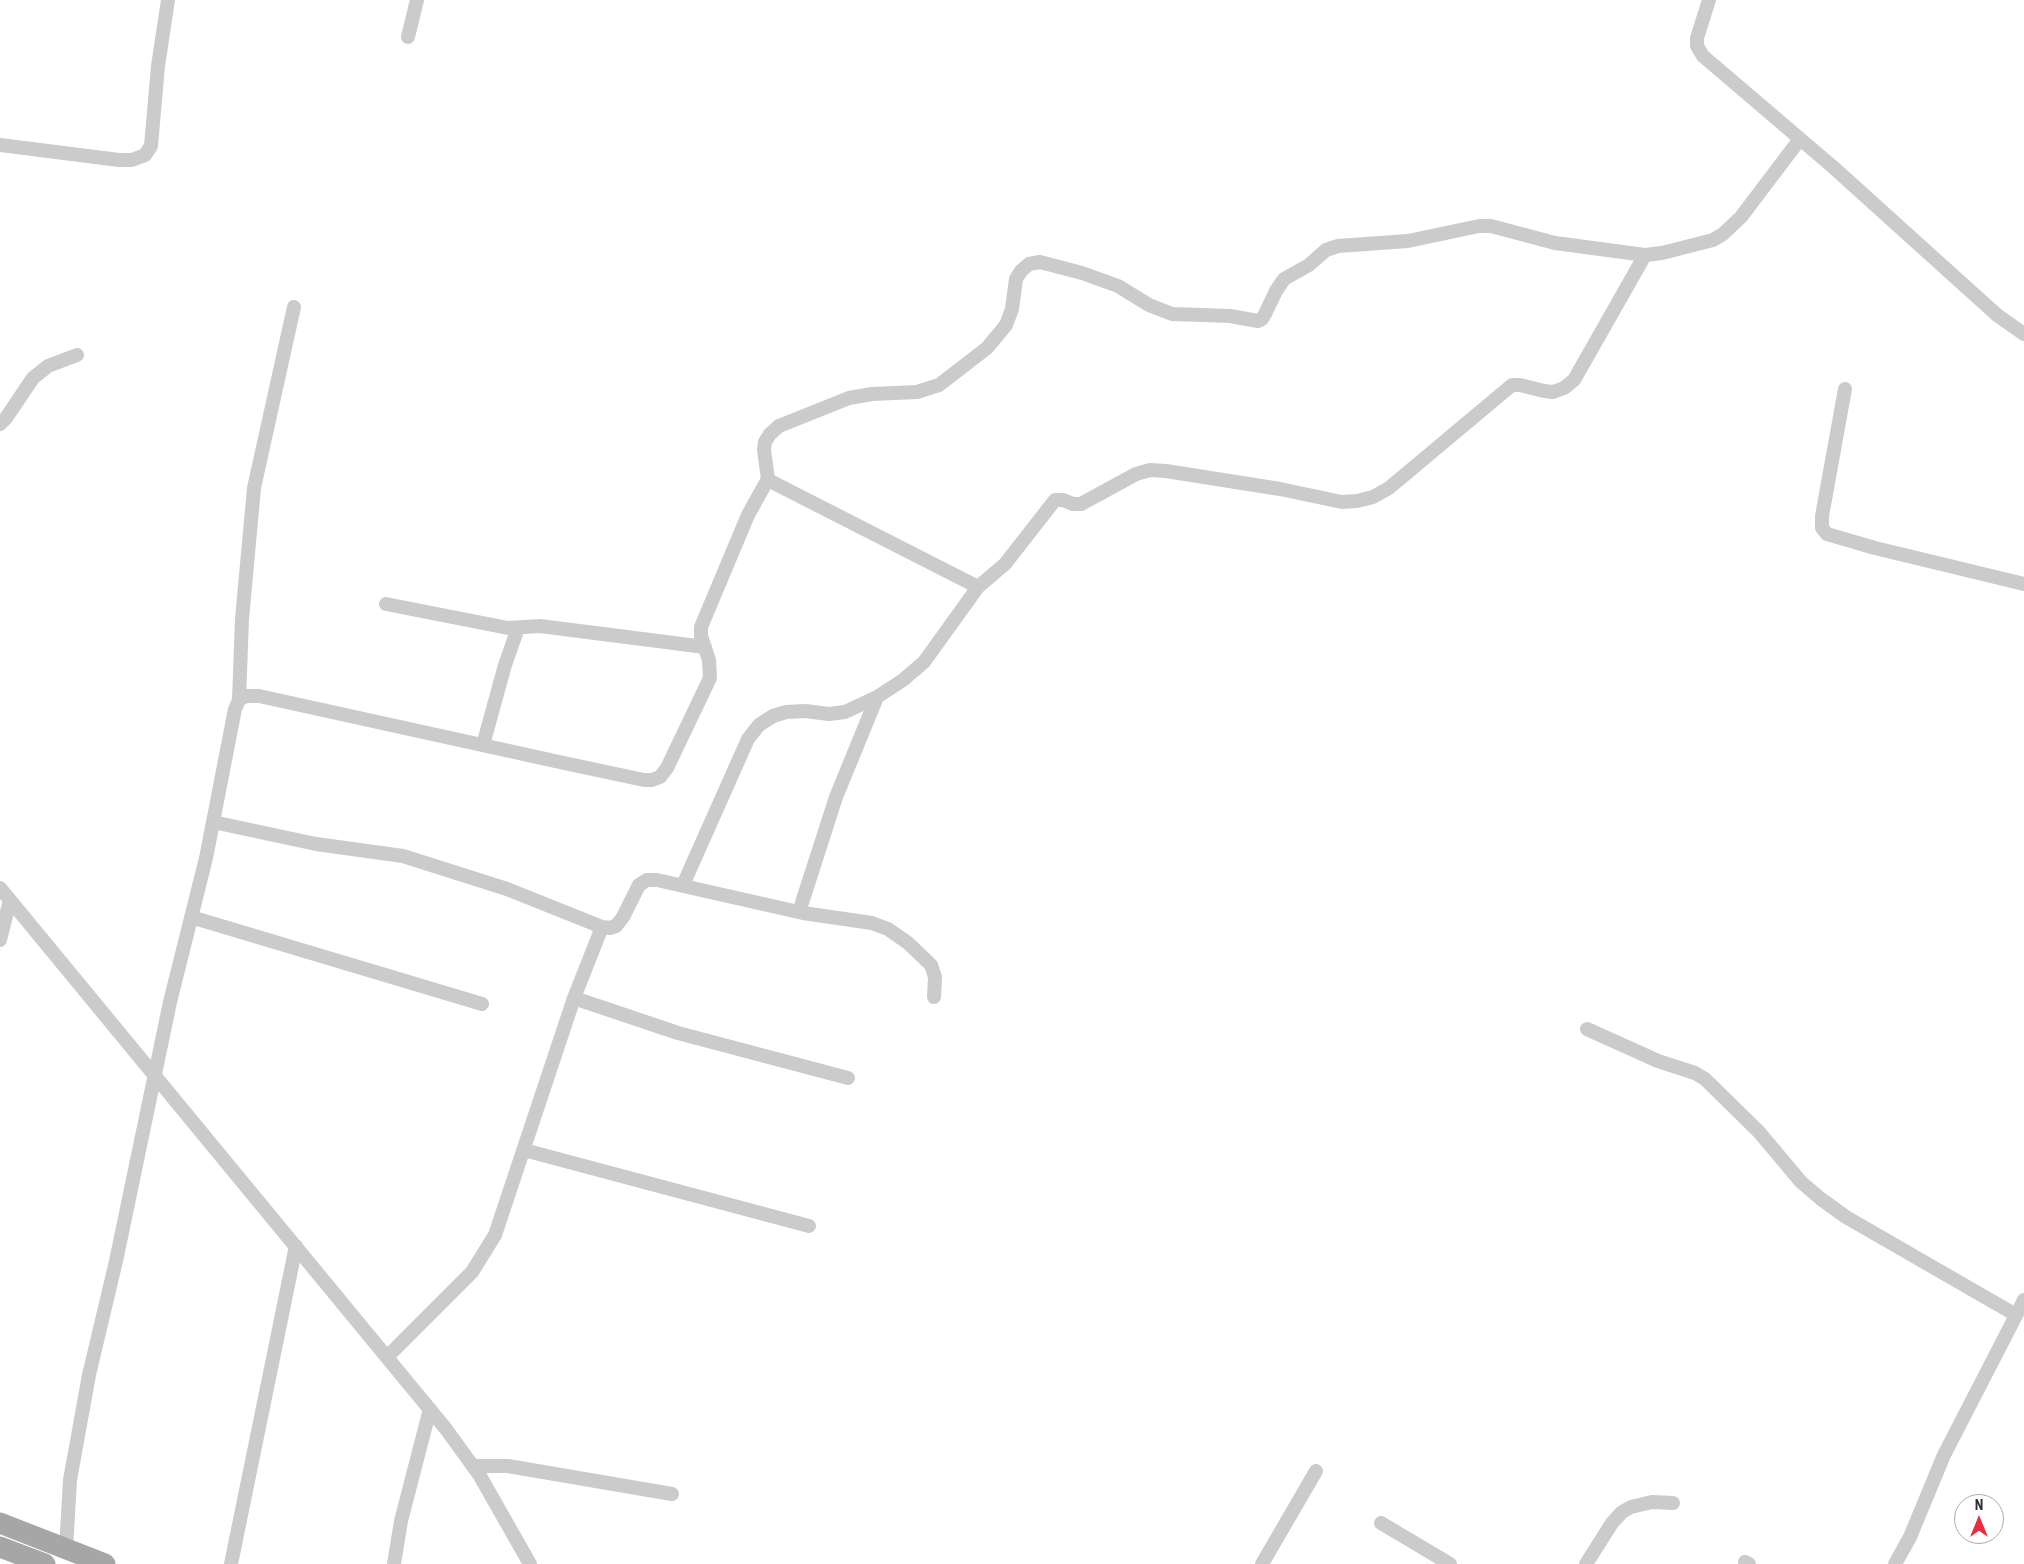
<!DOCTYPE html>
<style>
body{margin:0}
#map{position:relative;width:2024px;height:1564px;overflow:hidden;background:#fff;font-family:"Roboto Condensed",sans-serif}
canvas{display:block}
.north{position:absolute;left:1954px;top:1494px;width:50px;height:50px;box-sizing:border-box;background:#fff;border:1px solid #ababab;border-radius:50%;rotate:0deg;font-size:14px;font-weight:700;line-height:20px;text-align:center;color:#2e2e2e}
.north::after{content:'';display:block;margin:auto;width:18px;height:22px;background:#e82d3d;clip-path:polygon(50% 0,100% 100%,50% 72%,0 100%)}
</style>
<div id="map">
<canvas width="2024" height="1564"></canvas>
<div class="north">N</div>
</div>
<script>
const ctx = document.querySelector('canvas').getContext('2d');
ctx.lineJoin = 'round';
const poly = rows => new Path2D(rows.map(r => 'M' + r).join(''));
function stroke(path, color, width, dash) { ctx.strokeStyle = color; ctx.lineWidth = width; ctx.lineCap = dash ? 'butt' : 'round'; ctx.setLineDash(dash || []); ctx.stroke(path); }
stroke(poly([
 [1709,0,1697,38,1697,46,1703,56,1833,167,1997,315,2024,334],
 [408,37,417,0],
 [0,145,119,160,132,160,145,155,151,146,158,66,168,0],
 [1845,389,1822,516,1822,528,1827,534,1875,548,2024,584],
 [0,424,6,418,33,378,48,366,77,355],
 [978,587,1005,564,1055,500,1063,500,1073,504,1081,504,1136,474,1150,470,1166,471,1280,489,1342,502,1357,501,1373,497,1389,488,1512,385,1520,385,1544,391,1553,392,1564,388,1574,380,1645,255],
 [386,604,508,628,540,626,705,647],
 [239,700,242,619,254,488,294,307],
 [483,745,505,665,518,628],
 [213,822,316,844,403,856,507,889,602,927,610,928,616,926,623,917,639,885,647,880,657,880,803,913,872,923,888,929,908,943,931,965,935,977,934,997],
 [683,885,748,739,759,725,773,716,786,712,805,711,829,714,845,712,877,697,903,680,924,662,978,587,768,480],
 [0,888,446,1429,480,1476,530,1564],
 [799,912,836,797,877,697],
 [191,917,482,1004],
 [0,940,10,900],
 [574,998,678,1033,848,1078],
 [1587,1029,1658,1061,1695,1073,1705,1079,1759,1132,1801,1182,1821,1199,1846,1217,2016,1315],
 [524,1150,809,1226],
 [387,1357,472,1272,495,1235,574,998,602,927],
 [473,1466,508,1466,672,1494],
 [1381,1523,1450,1564],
 [66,1549,70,1480,89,1375,116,1261,170,1002,206,858,235,709,239,700,246,696,259,696,564,763,644,780,652,780,660,777,667,768,710,678,709,660,701,636,701,627,748,515,768,479,764,450,765,442,770,434,779,426,849,398,872,394,917,392,939,385,987,348,1006,325,1012,309,1016,279,1021,271,1029,264,1040,262,1082,273,1118,286,1149,305,1172,314,1230,316,1258,321,1262,319,1265,314,1276,291,1284,279,1309,265,1326,250,1338,246,1408,241,1479,226,1491,226,1555,243,1645,255,1662,253,1713,240,1723,234,1741,217,1800,139],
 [1745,1562,1749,1564],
 [231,1564,296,1246],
 [394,1564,401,1521,430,1409],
 [1262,1564,1316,1471],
 [1586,1564,1612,1523,1622,1512,1631,1507,1652,1502,1673,1503],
 [1895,1564,1910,1537,1944,1455,2024,1300]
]), '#cbcbcb', 14);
stroke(poly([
 [0,1523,105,1564],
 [0,1547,45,1564]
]), '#a6a6a6', 21);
</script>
